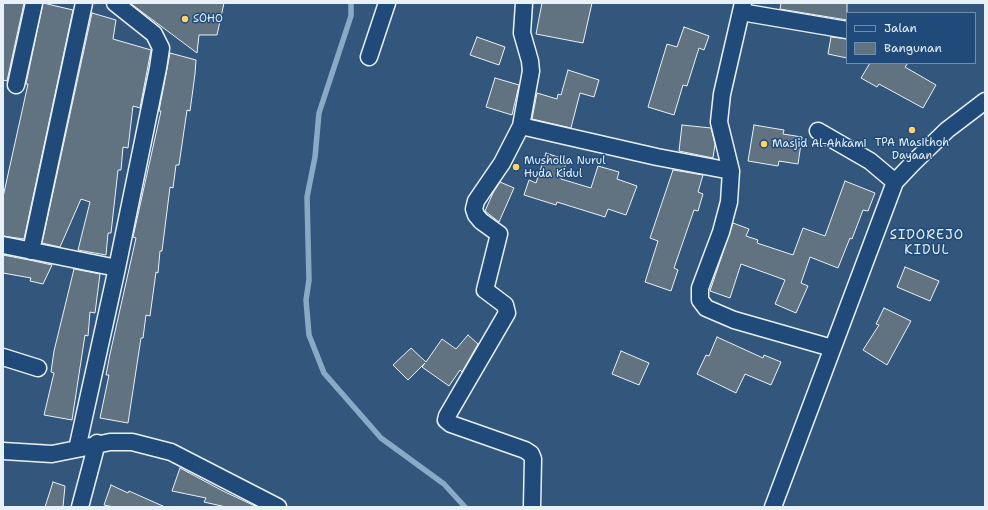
<!DOCTYPE html>
<style>
body{margin:0}
#map{position:relative;width:988px;height:510px;overflow:hidden;background:#33567c;font-family:"Shantell Sans",sans-serif}
canvas{display:block}
.frame{position:absolute;inset:0;border:4px solid #e8f1f8;pointer-events:none}
.legend{position:absolute;left:846px;top:12px;width:130px;height:52px;box-sizing:border-box;background:#1f4a7a;border:1px solid #6f8dac;margin:0;padding:5px 7px;list-style:none;font-size:12px;color:#e8f1f8}
.legend li{display:flex;align-items:center;gap:8px;height:20px}
.legend b{width:20px;border:1px solid #6f8dac}
</style>
<div id="map">
<canvas width="988" height="510"></canvas>
<div class="frame"></div>
<ul class="legend">
<li><b style="height:5px;background:#1f4a7a"></b>Jalan</li>
<li><b style="height:11px;background:#617281"></b>Bangunan</li>
</ul>
</div>
<script>
const ctx = document.querySelector('canvas').getContext('2d');
ctx.lineJoin = 'round';
const poly = rows => new Path2D(rows.map(r => 'M' + r).join(''));
function stroke(path, color, width, dash) { ctx.strokeStyle = color; ctx.lineWidth = width; ctx.lineCap = dash ? 'butt' : 'round'; ctx.setLineDash(dash || []); ctx.stroke(path); }
function fillPath(path, color) { ctx.fillStyle = color; ctx.fill(path, 'evenodd'); }
function write(font, color, halo, rows, align = 'center') {
  ctx.font = font + ' "Shantell Sans",sans-serif'; ctx.lineWidth = 3; ctx.setLineDash([]); ctx.textBaseline = 'middle'; ctx.strokeStyle = halo; ctx.fillStyle = color; for (const [text, x, y, turn = 0] of rows) {
    ctx.save(); ctx.translate(x, y); ctx.rotate((+turn || 0) * Math.PI / 180); ctx.textAlign = isNaN(turn) ? turn : align; if (halo) ctx.strokeText(text, 0, 0); ctx.fillText(text, 0, 0); ctx.restore();
  }
}
stroke(poly([
 [351,3,351,16,319,113,315,157,307,197,309,280,306,300,309,335,324,373,381,438,444,484,465,507]
]), '#89aac7', 5.5);
const building = poly([
 [3,3,24,3,7,81,3,80,3,3],
 [43,3,73,10,24,239,3,236,3,197,28,84,26,84,43,3],
 [130,3,224,3,217,35,199,35,197,53,130,3],
 [542,3,592,3,583,43,536,34,542,3],
 [781,3,847,3,847,20,780,9,781,3],
 [92,13,116,20,113,39,151,50,140,108,133,106,128,148,123,147,121,170,118,170,111,233,108,233,106,255,78,250,90,202,81,199,60,247,42,243,92,13],
 [684,27,709,36,704,50,699,48,687,86,683,85,674,115,648,107,667,44,677,47,684,27],
 [477,37,505,47,499,65,470,55,477,37],
 [831,37,847,39,847,58,828,54,831,37],
 [170,53,196,60,195,74,190,111,187,110,179,165,176,165,173,188,170,187,162,251,160,251,158,273,156,272,150,316,146,315,143,338,141,338,128,423,100,418,109,375,106,375,110,354,136,238,133,237,161,111,159,111,170,53],
 [870,63,908,63,905,67,936,85,923,108,879,84,877,87,861,78,870,63],
 [568,70,599,80,594,97,580,93,571,128,532,119,537,93,557,99,558,94,561,95,568,70],
 [495,78,519,85,512,115,486,107,495,78],
 [682,125,711,128,715,144,713,158,679,151,682,125],
 [754,125,784,130,783,134,802,137,798,164,779,161,778,166,748,161,754,125],
 [546,153,567,160,561,179,591,188,598,166,619,172,617,179,637,186,626,215,608,209,605,217,557,202,556,205,524,195,529,180,536,183,546,153],
 [673,170,703,175,698,192,703,194,698,211,694,210,674,268,678,270,671,291,645,282,658,241,650,238,673,170],
 [845,181,875,193,868,211,863,210,852,239,850,238,838,268,810,257,801,283,808,286,796,313,775,304,785,280,741,264,730,298,710,291,733,223,749,229,746,236,758,240,757,243,793,255,803,228,825,236,845,181],
 [500,182,514,188,499,222,485,211,493,193,500,182],
 [3,255,29,260,52,265,43,284,30,281,31,278,3,273,3,255],
 [905,267,939,281,930,301,897,287,905,267],
 [74,269,100,274,95,313,90,312,88,336,85,335,72,420,44,415,54,373,51,372,54,351,74,269],
 [884,308,911,321,887,365,863,350,879,325,876,324,884,308],
 [468,335,478,344,462,372,460,370,449,386,422,367,425,363,408,380,393,365,411,348,426,362,442,339,456,349,468,335],
 [717,337,763,358,764,355,781,362,771,385,745,374,736,393,697,374,706,355,709,356,717,337],
 [621,351,649,363,639,385,612,374,621,351],
 [180,468,223,491,257,507,226,507,204,502,206,498,172,491,180,468],
 [53,482,65,486,63,507,45,507,53,482],
 [111,485,128,493,129,491,165,507,114,507,104,505,111,485]
]);
fillPath(building, '#617281');
stroke(building, '#e8f1f8', 1);
const minor = poly([
 [524,3,522,33,530,61,531,71,521,126,502,163,476,201,474,209,476,215,481,221,499,234,485,290,505,305,507,313,447,416,446,420,451,424,525,450,531,454,533,459,532,507],
 [743,3,722,94,719,122,731,171,729,202,721,232,700,288,700,300,706,308,734,320,832,348],
 [741,12,847,30],
 [369,57,387,3],
 [16,85,34,3],
 [521,126,657,157,731,171],
 [818,131,870,161,895,182],
 [3,245,117,268],
 [31,251,84,3],
 [3,357,38,368],
 [77,449,110,442,132,442,171,452,278,507],
 [3,451,52,454,77,449,117,268,158,68,161,48,154,34,115,3],
 [80,507,97,443],
 [773,507,895,182,913,163,947,130,985,101]
]);
stroke(minor, '#e8f1f8', 19);
stroke(minor, '#1f4a7a', 16);
for (const [x, y, r, color] of [
 [185,19,4,"#ffd166"],
 [912,130,4,"#ffd166"],
 [764,144,4,"#ffd166"],
 [516,167,4,"#ffd166"]
]) { const dot = new Path2D(); dot.arc(x, y, r, 0, 2 * Math.PI); ctx.fillStyle = color; ctx.fill(dot); stroke(dot, '#1f4a7a', 1.5); }
write('11px', '#e8f1f8', '#1f4a7a', [
 ["SOHO",193,19],
 ["TPA Masithoh",912,143,"center"],
 ["Dayaan",912,156,"center"],
 ["Masjid Al-Ahkami",772,144],
 ["Musholla Nurul",524,161],
 ["Huda Kidul",524,174]
], 'left');
ctx.letterSpacing = '1px';
write('13px', '#e8f1f8', '#1f4a7a', [
 ["SIDOREJO",927,236],
 ["KIDUL",927,251]
]);
ctx.letterSpacing = '0px';
</script>
